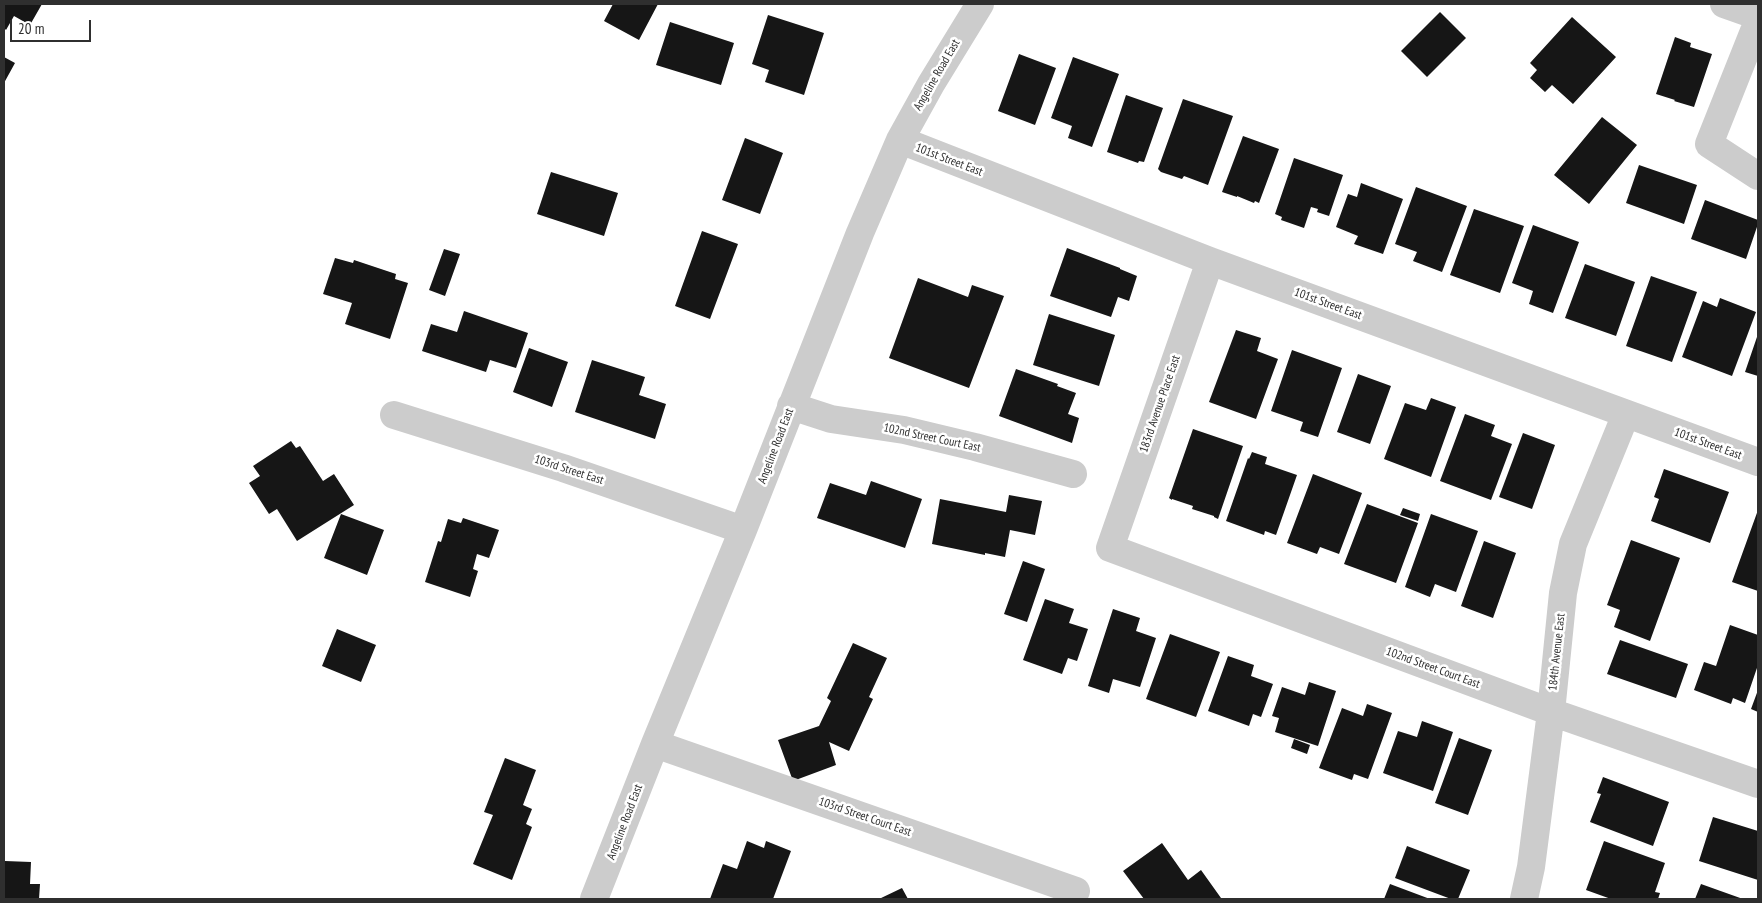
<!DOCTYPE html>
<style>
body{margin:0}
#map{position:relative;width:1762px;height:903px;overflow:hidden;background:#fff;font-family:"PT Sans Narrow",sans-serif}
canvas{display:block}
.frame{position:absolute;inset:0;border:5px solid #2f2f2f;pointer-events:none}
.scale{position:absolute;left:10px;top:20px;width:81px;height:22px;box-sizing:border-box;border:2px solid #2f2f2f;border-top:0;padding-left:6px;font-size:15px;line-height:18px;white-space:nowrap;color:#2f2f2f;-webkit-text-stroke:4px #fff;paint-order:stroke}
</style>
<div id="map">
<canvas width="1762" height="903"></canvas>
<div class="frame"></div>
<div class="scale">20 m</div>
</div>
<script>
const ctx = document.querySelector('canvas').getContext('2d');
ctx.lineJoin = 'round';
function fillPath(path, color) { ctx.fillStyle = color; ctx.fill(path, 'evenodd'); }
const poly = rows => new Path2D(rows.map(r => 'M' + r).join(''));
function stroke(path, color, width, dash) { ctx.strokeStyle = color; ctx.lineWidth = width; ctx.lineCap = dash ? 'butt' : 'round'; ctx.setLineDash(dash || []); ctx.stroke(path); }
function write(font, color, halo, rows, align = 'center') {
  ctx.font = font + ' "PT Sans Narrow",sans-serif'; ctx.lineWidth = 5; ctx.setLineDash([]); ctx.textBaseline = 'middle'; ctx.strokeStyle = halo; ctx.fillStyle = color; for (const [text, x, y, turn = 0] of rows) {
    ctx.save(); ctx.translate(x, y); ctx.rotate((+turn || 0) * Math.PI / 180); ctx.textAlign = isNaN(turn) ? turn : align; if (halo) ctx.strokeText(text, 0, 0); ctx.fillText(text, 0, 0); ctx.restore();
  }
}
fillPath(poly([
 [4,4,42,4,30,25,14,16,6,30,4,28],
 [613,4,658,4,639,40,604,21],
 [1440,12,1466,38,1427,77,1401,51],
 [768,15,824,33,804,95,765,82,769,70,752,64],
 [1572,17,1616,57,1573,104,1552,85,1545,92,1530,78,1537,70,1530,63],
 [670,22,734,43,721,85,656,65],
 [1675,37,1691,43,1690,47,1712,54,1694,107,1674,101,1675,100,1656,94],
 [1019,54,1056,68,1035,125,998,111],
 [4,57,15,63,4,83],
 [1073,57,1119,74,1092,147,1068,138,1072,126,1051,118],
 [1126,95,1163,108,1144,162,1139,161,1138,163,1107,152],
 [1183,99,1233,116,1208,185,1184,176,1182,179,1161,172,1158,169],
 [1602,117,1637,145,1589,204,1554,175],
 [1243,136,1279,149,1259,203,1255,201,1254,203,1237,196,1237,197,1222,192],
 [745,138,783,153,760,214,722,200],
 [1294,158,1343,175,1329,216,1317,212,1318,209,1311,207,1304,228,1281,220,1282,217,1275,214],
 [1639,165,1697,185,1684,224,1626,203],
 [551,172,618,193,604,236,537,214],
 [1361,183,1403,199,1383,254,1354,244,1358,236,1336,227,1348,194,1357,197],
 [1416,187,1467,206,1442,272,1413,261,1417,252,1395,244],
 [1705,200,1758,220,1758,224,1746,259,1691,239],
 [1474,209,1524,226,1500,293,1450,275],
 [1533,225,1579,242,1553,313,1529,304,1533,291,1512,283],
 [702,231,738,244,710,319,675,306],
 [1067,248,1120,268,1120,269,1137,276,1129,301,1118,297,1111,317,1050,296],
 [444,249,460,254,445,296,429,290],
 [335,258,353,263,354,260,396,274,395,279,408,283,390,339,345,324,352,303,323,294],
 [1585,264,1635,282,1616,336,1565,318],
 [1651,276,1697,292,1672,362,1626,346],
 [918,278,968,297,972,285,1004,296,969,388,889,358],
 [1720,298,1756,312,1732,376,1682,357,1703,301,1717,307],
 [464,311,528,333,516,368,490,360,486,372,422,351,431,324,457,332],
 [1049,314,1115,335,1099,386,1033,365],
 [1236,330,1261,338,1257,351,1278,359,1256,419,1209,402],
 [1758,334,1758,376,1745,372],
 [529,348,568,362,552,407,513,392],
 [1292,350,1342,368,1318,437,1300,431,1303,422,1271,411],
 [592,360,645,377,639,395,666,404,655,439,575,412],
 [1016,369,1058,384,1057,386,1076,393,1068,414,1079,418,1072,443,999,416],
 [1358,374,1391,386,1370,444,1337,432],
 [1431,398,1456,407,1431,477,1384,459,1405,403,1426,410],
 [1465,414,1495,425,1491,436,1512,444,1491,500,1440,481],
 [1193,429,1243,446,1218,519,1214,517,1214,516,1192,509,1193,506,1172,499,1172,500,1169,498],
 [1523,433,1555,445,1532,509,1499,497],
 [291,441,296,448,300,446,323,481,334,474,354,505,297,541,277,509,269,514,249,483,260,476,253,466],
 [1252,452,1267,457,1265,464,1297,475,1276,535,1265,531,1264,535,1226,521,1248,458,1249,459],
 [1664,469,1729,492,1710,543,1651,521,1659,499,1654,497],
 [1313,474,1362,493,1339,554,1320,547,1317,554,1287,543],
 [871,481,922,499,905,548,817,518,830,483,866,495],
 [1009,495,1042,501,1035,535,1010,530,1005,557,985,553,985,555,932,544,940,499,1006,512],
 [1367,504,1418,523,1396,583,1344,564],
 [1403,508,1420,514,1418,521,1400,515],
 [1758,510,1758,591,1732,582],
 [341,514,384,530,367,575,324,558],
 [1431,514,1478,531,1456,592,1435,584,1430,597,1405,587],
 [463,518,499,530,489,558,477,554,473,569,478,571,470,597,425,582,438,541,441,542,448,519,461,523],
 [1631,540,1680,558,1650,641,1614,627,1620,610,1607,605],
 [1484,541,1516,553,1493,618,1461,606],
 [1023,561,1045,569,1027,622,1004,614],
 [1045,599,1074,609,1069,623,1088,629,1077,661,1068,658,1062,674,1023,660],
 [1113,609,1140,618,1136,631,1156,638,1140,687,1113,679,1109,693,1088,686],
 [1730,625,1758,635,1758,665,1745,703,1733,698,1731,704,1694,690,1704,662,1716,666],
 [337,629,376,645,361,682,322,666],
 [1170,634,1220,652,1196,717,1146,699],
 [1620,640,1688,664,1676,698,1607,674],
 [853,643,887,658,869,697,873,699,849,751,829,742,836,765,793,781,778,740,819,726,831,701,827,698],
 [1228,656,1254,665,1251,676,1273,684,1261,717,1253,714,1249,726,1208,711],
 [1309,682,1336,691,1318,746,1275,732,1279,718,1272,716,1282,687,1305,695],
 [1758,690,1758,712,1751,709],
 [1367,704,1392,713,1368,779,1354,774,1352,780,1319,768,1342,708,1363,716],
 [1422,721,1453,732,1433,791,1383,773,1398,731,1417,737],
 [1459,738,1492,750,1468,815,1435,803],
 [1294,739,1310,745,1307,754,1291,748],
 [505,758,536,770,523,805,532,809,526,824,532,827,512,880,473,864,493,815,484,812],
 [1603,777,1669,802,1653,846,1590,822,1601,794,1597,793],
 [1713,817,1758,831,1758,880,1699,861],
 [747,841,764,848,766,841,791,851,773,899,710,899,723,864,737,869],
 [1604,841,1665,863,1655,892,1660,893,1658,899,1611,899,1586,890],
 [1162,843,1188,880,1201,870,1221,898,1219,899,1144,899,1123,871],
 [1407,846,1470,870,1458,899,1451,899,1395,878],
 [5,861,31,862,30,884,40,884,39,899,4,899],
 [1390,884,1430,899,1384,899],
 [1701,884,1743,899,1695,899],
 [902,888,908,899,879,899]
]), '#161616');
stroke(poly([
 [1724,4,1758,16],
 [1758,21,1709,144,1758,176],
 [900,140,1210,261,1758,462],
 [1210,261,1110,548,1551,712,1758,784],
 [791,406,831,419,904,430,975,447,1073,474],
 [394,415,563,468,743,530],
 [655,744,1076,891],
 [594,899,655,744,743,530,860,233,900,140,931,84,980,4],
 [1524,899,1531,867,1551,712,1563,593,1573,544,1626,414]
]), '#ccc', 28);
write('12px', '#2f2f2f', '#fff', [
 ["Angeline Road East",937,75,-60],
 ["101st Street East",949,160,21],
 ["101st Street East",1328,304,20],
 ["183rd Avenue Place East",1160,404,-71],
 ["102nd Street Court East",932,438,12],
 ["101st Street East",1708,444,20],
 ["Angeline Road East",776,446,-69],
 ["103rd Street East",569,470,18],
 ["184th Avenue East",1557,652,-84],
 ["102nd Street Court East",1433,668,20],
 ["103rd Street Court East",865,817,19],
 ["Angeline Road East",625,822,-69]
]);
</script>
